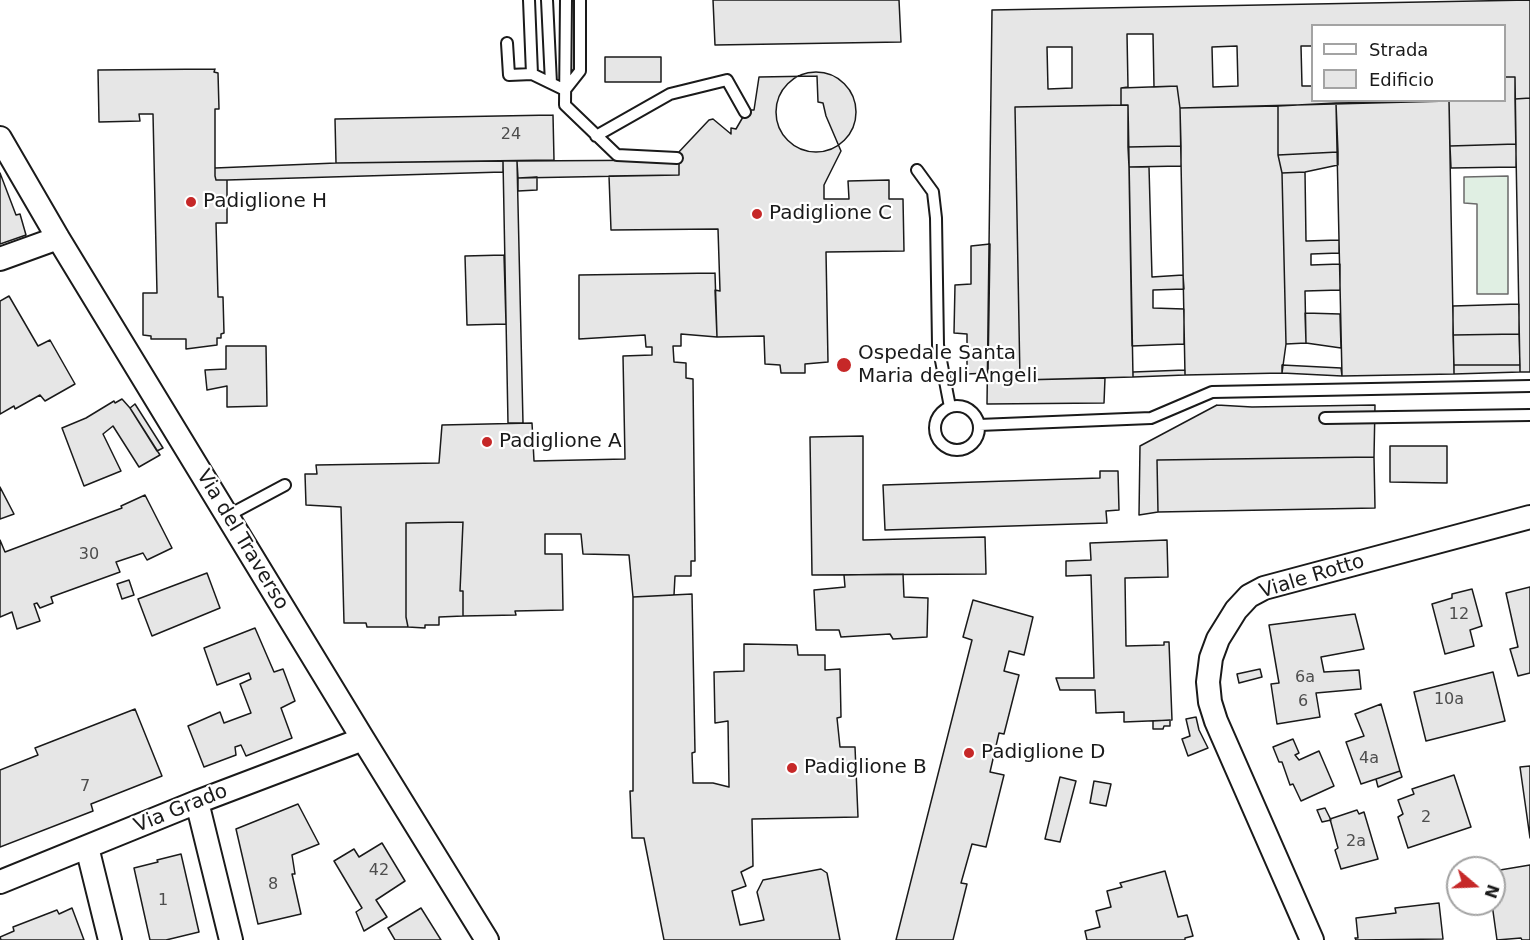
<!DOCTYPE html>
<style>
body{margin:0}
#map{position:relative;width:1530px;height:940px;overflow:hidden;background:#fff;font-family:"DejaVu Sans",sans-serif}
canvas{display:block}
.legend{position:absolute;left:1311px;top:24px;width:195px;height:78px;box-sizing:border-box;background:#fff;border:2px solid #a3a3a3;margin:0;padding:8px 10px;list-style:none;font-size:18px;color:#1a1a1a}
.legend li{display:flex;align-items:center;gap:12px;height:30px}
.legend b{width:30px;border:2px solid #a3a3a3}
.north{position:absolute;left:1446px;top:856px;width:60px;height:60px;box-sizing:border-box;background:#fff;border:2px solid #a3a3a3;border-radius:50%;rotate:109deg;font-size:16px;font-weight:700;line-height:24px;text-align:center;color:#1a1a1a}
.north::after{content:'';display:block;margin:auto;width:21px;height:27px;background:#c62828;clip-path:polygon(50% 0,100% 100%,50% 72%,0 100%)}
</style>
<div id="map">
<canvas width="1530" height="940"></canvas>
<ul class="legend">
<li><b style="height:8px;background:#fff"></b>Strada</li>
<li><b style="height:16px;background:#e6e6e6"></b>Edificio</li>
</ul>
<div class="north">N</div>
</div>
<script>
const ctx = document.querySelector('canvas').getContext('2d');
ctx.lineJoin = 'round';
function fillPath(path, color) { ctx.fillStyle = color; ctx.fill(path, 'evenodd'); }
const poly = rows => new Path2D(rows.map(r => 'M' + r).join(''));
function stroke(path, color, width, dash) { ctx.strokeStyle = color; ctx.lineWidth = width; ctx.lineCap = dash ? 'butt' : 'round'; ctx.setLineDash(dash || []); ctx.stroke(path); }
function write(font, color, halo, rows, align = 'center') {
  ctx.font = font + ' "DejaVu Sans",sans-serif'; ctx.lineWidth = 4.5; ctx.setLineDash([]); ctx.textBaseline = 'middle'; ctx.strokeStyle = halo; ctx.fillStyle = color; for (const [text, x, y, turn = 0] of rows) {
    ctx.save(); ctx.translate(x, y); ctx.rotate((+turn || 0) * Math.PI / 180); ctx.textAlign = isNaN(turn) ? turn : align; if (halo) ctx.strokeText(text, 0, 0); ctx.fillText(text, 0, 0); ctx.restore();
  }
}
const green = poly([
 [1508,176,1508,294,1477,294,1477,204,1464,203,1464,177,1508,176]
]);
fillPath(green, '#e0efe3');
stroke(green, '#6a6a6a', 1.5);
const building = poly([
 [713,0,899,0,901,42,715,45,713,0],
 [1530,0,1530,98,1515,99,1515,77,1504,77,1504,26,1312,26,1312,46,1301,46,1302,86,1312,86,1312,100,1449,101,1180,108,1177,86,1154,87,1153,34,1127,34,1128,87,1121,88,1121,105,1015,107,1020,380,1105,378,1104,403,987,404,992,10,1530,0],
 [1237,46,1238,86,1213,87,1212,47,1237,46],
 [1047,47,1072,47,1072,88,1048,89,1047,47],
 [605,57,661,57,661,82,605,82,605,57],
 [215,69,214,72,218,73,219,109,215,109,215,176,216,180,227,180,227,223,216,223,218,297,223,297,224,333,221,334,221,338,217,338,217,345,186,349,186,339,151,339,151,336,143,335,143,293,157,293,153,114,139,114,140,121,99,122,98,70,215,69],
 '776 112a40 40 0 1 1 80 0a40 40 0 1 1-80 0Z',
 [817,76,818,102,823,103,826,116,841,151,824,185,824,199,849,199,848,181,889,180,889,199,903,199,904,251,826,252,828,362,805,364,805,373,781,373,780,365,765,364,764,336,717,337,715,290,720,291,718,229,611,230,609,176,679,175,679,160,677,154,709,120,713,119,731,134,731,128,736,129,747,110,754,110,759,77,817,76],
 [1504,77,1515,77,1516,144,1450,146,1449,100,1504,100,1504,77],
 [1177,86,1180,108,1181,146,1128,147,1128,105,1121,105,1121,88,1177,86],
 [1530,98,1530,372,1520,372,1515,99,1530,98],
 [1449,101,1454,374,1342,376,1336,103,1449,101],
 [1336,103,1338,152,1278,155,1278,106,1336,103],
 [1128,105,1133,377,1020,380,1015,107,1128,105],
 [1278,106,1278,155,1282,173,1286,344,1282,373,1185,375,1180,108,1278,106],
 [553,115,554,160,336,163,335,119,553,115],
 [1516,144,1516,167,1451,168,1450,146,1516,144],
 [1181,146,1181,166,1129,167,1128,147,1181,146],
 [1338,152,1338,165,1305,172,1282,173,1278,155,1338,152],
 [679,160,679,175,518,178,517,161,679,160],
 [503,161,517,161,523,423,508,423,503,161],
 [503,161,503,172,227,180,216,180,215,176,215,168,336,163,503,161],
 [1129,167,1149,167,1152,277,1183,275,1184,289,1153,290,1153,308,1184,309,1184,344,1132,346,1129,167],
 [1305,172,1306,241,1339,240,1339,253,1311,254,1311,265,1340,264,1340,290,1305,291,1306,343,1286,344,1282,173,1305,172],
 [0,173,16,215,20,214,26,235,0,244,0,173],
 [537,177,537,190,518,191,518,178,537,177],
 [990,244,988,373,967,374,967,334,954,333,955,285,971,284,971,246,990,244],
 [504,255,506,324,467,325,465,256,504,255],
 [715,273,717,337,681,334,681,346,673,346,674,362,686,363,686,378,693,379,695,561,691,561,691,576,675,576,674,595,633,597,629,555,583,554,581,534,545,534,545,554,562,554,563,610,515,611,516,615,463,616,463,591,460,591,463,522,406,523,406,617,408,627,367,627,366,623,344,623,341,507,306,505,305,474,317,474,316,465,439,463,442,425,532,423,534,461,625,459,623,356,652,355,652,347,646,347,645,335,579,339,579,275,715,273],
 [9,296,38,346,50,340,75,384,45,401,40,395,15,409,14,406,0,414,0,301,9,296],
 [1519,304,1519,334,1453,335,1453,306,1519,304],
 [1305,313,1340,314,1341,348,1306,343,1305,313],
 [1519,334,1520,365,1454,365,1453,335,1519,334],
 [226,346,266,346,267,406,227,407,227,386,207,390,205,370,226,369,226,346],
 [1282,365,1341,368,1342,376,1282,373,1282,365],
 [1454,365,1520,365,1520,372,1454,374,1454,365],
 [1185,370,1185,375,1133,377,1133,372,1185,370],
 [122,399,130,408,160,455,139,467,113,426,103,434,121,471,84,486,62,428,86,418,114,401,115,403,122,399],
 [135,404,163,448,157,451,130,408,135,404],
 [1217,405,1252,407,1375,405,1374,457,1157,460,1158,512,1139,515,1140,446,1217,405],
 [863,436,863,540,985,537,986,574,812,575,810,437,863,436],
 [1390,446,1447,446,1447,483,1390,482,1390,446],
 [1374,457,1375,508,1158,512,1157,460,1374,457],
 [1100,471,1118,471,1119,510,1106,511,1107,523,885,530,883,485,1100,478,1100,471],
 [0,487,14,514,0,519,0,487],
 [145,495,172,548,147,560,143,553,116,562,120,572,51,597,53,603,40,608,37,603,34,604,40,621,17,629,12,612,0,617,0,540,5,552,122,508,121,506,145,495],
 [463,522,460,591,463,591,463,616,439,617,439,625,425,625,425,628,408,627,406,617,406,523,463,522],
 [1167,540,1168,577,1125,578,1126,646,1164,645,1164,642,1169,642,1172,720,1124,722,1124,712,1096,713,1095,690,1060,690,1056,678,1094,678,1091,575,1066,576,1066,561,1091,560,1090,543,1167,540],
 [207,573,220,608,152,636,138,599,207,573],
 [903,574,904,597,928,598,927,637,893,639,890,634,841,637,839,630,816,630,814,590,845,587,844,575,903,574],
 [129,580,134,595,122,599,117,584,129,580],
 [1530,587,1530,673,1518,676,1510,649,1518,647,1506,593,1530,587],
 [1472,589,1482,626,1470,630,1474,646,1445,654,1432,604,1452,598,1452,594,1472,589],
 [692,594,695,752,692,753,693,783,713,783,729,787,728,721,715,723,714,672,744,671,744,644,797,645,798,655,825,655,825,670,840,669,841,717,837,718,840,747,855,747,858,817,752,819,753,866,741,872,746,886,732,891,740,925,764,920,757,892,763,880,821,869,827,873,840,940,664,940,644,838,632,838,630,791,633,791,633,597,692,594],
 [973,600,1033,617,1024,655,1009,651,1004,671,1019,675,1004,734,999,733,990,772,1004,775,986,847,972,844,961,883,967,884,953,940,896,940,972,640,963,637,973,600],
 [1355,614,1364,649,1321,657,1324,672,1359,670,1361,689,1316,693,1320,717,1277,724,1271,684,1279,683,1269,625,1355,614],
 [255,628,274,672,283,669,295,701,281,708,292,738,246,756,241,745,235,747,236,755,204,767,188,726,220,712,224,723,251,713,240,684,251,679,249,673,217,685,204,648,255,628],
 [1260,669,1262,677,1239,683,1237,674,1260,669],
 [1493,672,1505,721,1426,741,1414,692,1493,672],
 [1381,704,1400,771,1361,784,1346,742,1364,736,1355,714,1381,704],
 [135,709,162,776,91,804,93,811,0,847,0,770,38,755,35,748,135,709],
 [1196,717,1199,730,1208,748,1188,756,1182,739,1190,736,1186,719,1196,717],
 [1170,720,1170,726,1164,726,1163,729,1153,729,1153,721,1170,720],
 [1293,739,1299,753,1295,755,1299,760,1319,751,1334,786,1301,801,1293,784,1290,785,1282,762,1279,762,1273,747,1293,739],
 [1530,766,1530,838,1520,767,1530,766],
 [1400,771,1402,777,1378,787,1376,779,1400,771],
 [1454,775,1471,827,1408,848,1398,817,1403,814,1398,800,1414,794,1412,789,1454,775],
 [1060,777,1076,781,1060,842,1045,839,1060,777],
 [1094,781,1111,784,1106,806,1090,803,1094,781],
 [298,804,319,844,292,855,295,874,292,874,301,914,258,924,236,829,298,804],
 [1325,808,1331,820,1322,822,1317,810,1325,808],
 [1357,810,1359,814,1364,812,1378,859,1341,869,1335,850,1338,848,1330,819,1357,810],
 [382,843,405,881,376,900,387,917,364,931,356,912,362,908,334,861,354,849,359,857,382,843],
 [181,854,199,932,166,940,150,940,134,868,158,862,157,860,181,854],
 [1530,865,1530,940,1522,940,1521,938,1497,940,1492,904,1494,904,1494,871,1530,865],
 [1165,871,1178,917,1187,915,1193,936,1185,938,1185,940,1087,940,1085,931,1100,927,1096,911,1111,907,1107,891,1122,887,1120,883,1165,871],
 [1439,903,1443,939,1356,940,1355,938,1358,938,1356,918,1396,913,1395,908,1439,903],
 [72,908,84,940,1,940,0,937,14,931,13,927,57,910,59,914,72,908],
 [421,908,441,940,395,940,388,928,421,908]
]);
fillPath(building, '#e6e6e6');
stroke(building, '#1a1a1a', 1.5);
const lane = poly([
 [529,0,532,74,565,90],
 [547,0,551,83],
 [566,0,565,105,617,155,677,158],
 [507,43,509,75,532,74],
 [565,90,580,71,580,0],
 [596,136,670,94,727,80,745,112],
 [917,170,933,192,936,218,938,345,950,407],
 '935 428a22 22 0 1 1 44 0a22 22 0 1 1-44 0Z',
 [1325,418,1530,415],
 [979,425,1151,418,1212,392,1530,386],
 [227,516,285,485]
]);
const street = poly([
 [0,138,58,238,363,739,487,940],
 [0,259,58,238],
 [197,802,231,940],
 [87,847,110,940],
 [0,882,197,802,363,739],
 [1312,940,1216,721,1210,702,1208,682,1211,658,1218,639,1236,610,1249,596,1264,588,1530,517]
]);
stroke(lane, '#1a1a1a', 14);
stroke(street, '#1a1a1a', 26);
stroke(lane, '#fff', 10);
stroke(street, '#fff', 22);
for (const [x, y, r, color] of [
 [191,202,6,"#c62828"],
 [757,214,6,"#c62828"],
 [844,365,8,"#c62828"],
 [487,442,6,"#c62828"],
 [969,753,6,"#c62828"],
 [792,768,6,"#c62828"]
]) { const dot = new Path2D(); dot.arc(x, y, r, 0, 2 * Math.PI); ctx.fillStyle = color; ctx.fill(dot); stroke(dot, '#fff', 2); }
write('16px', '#4d4d4d', null, [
 ["24",511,135],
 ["30",89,555],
 ["12",1459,615],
 ["6a",1305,678],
 ["10a",1449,700],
 ["6",1303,702],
 ["4a",1369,759],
 ["7",85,787],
 ["2",1426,818],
 ["2a",1356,842],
 ["42",379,871],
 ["8",273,885],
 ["1",163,901]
]);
write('20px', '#1a1a1a', '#fff', [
 ["Padiglione H",203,202],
 ["Padiglione C",769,214],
 ["Ospedale Santa",858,354],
 ["Maria degli Angeli",858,377],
 ["Padiglione A",499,442],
 ["Padiglione D",981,753],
 ["Padiglione B",804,768]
], 'left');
write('20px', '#1a1a1a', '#fff', [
 ["Via del Traverso",242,540,59],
 ["Viale Rotto",1312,577,-17],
 ["Via Grado",181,809,-22]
]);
</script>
